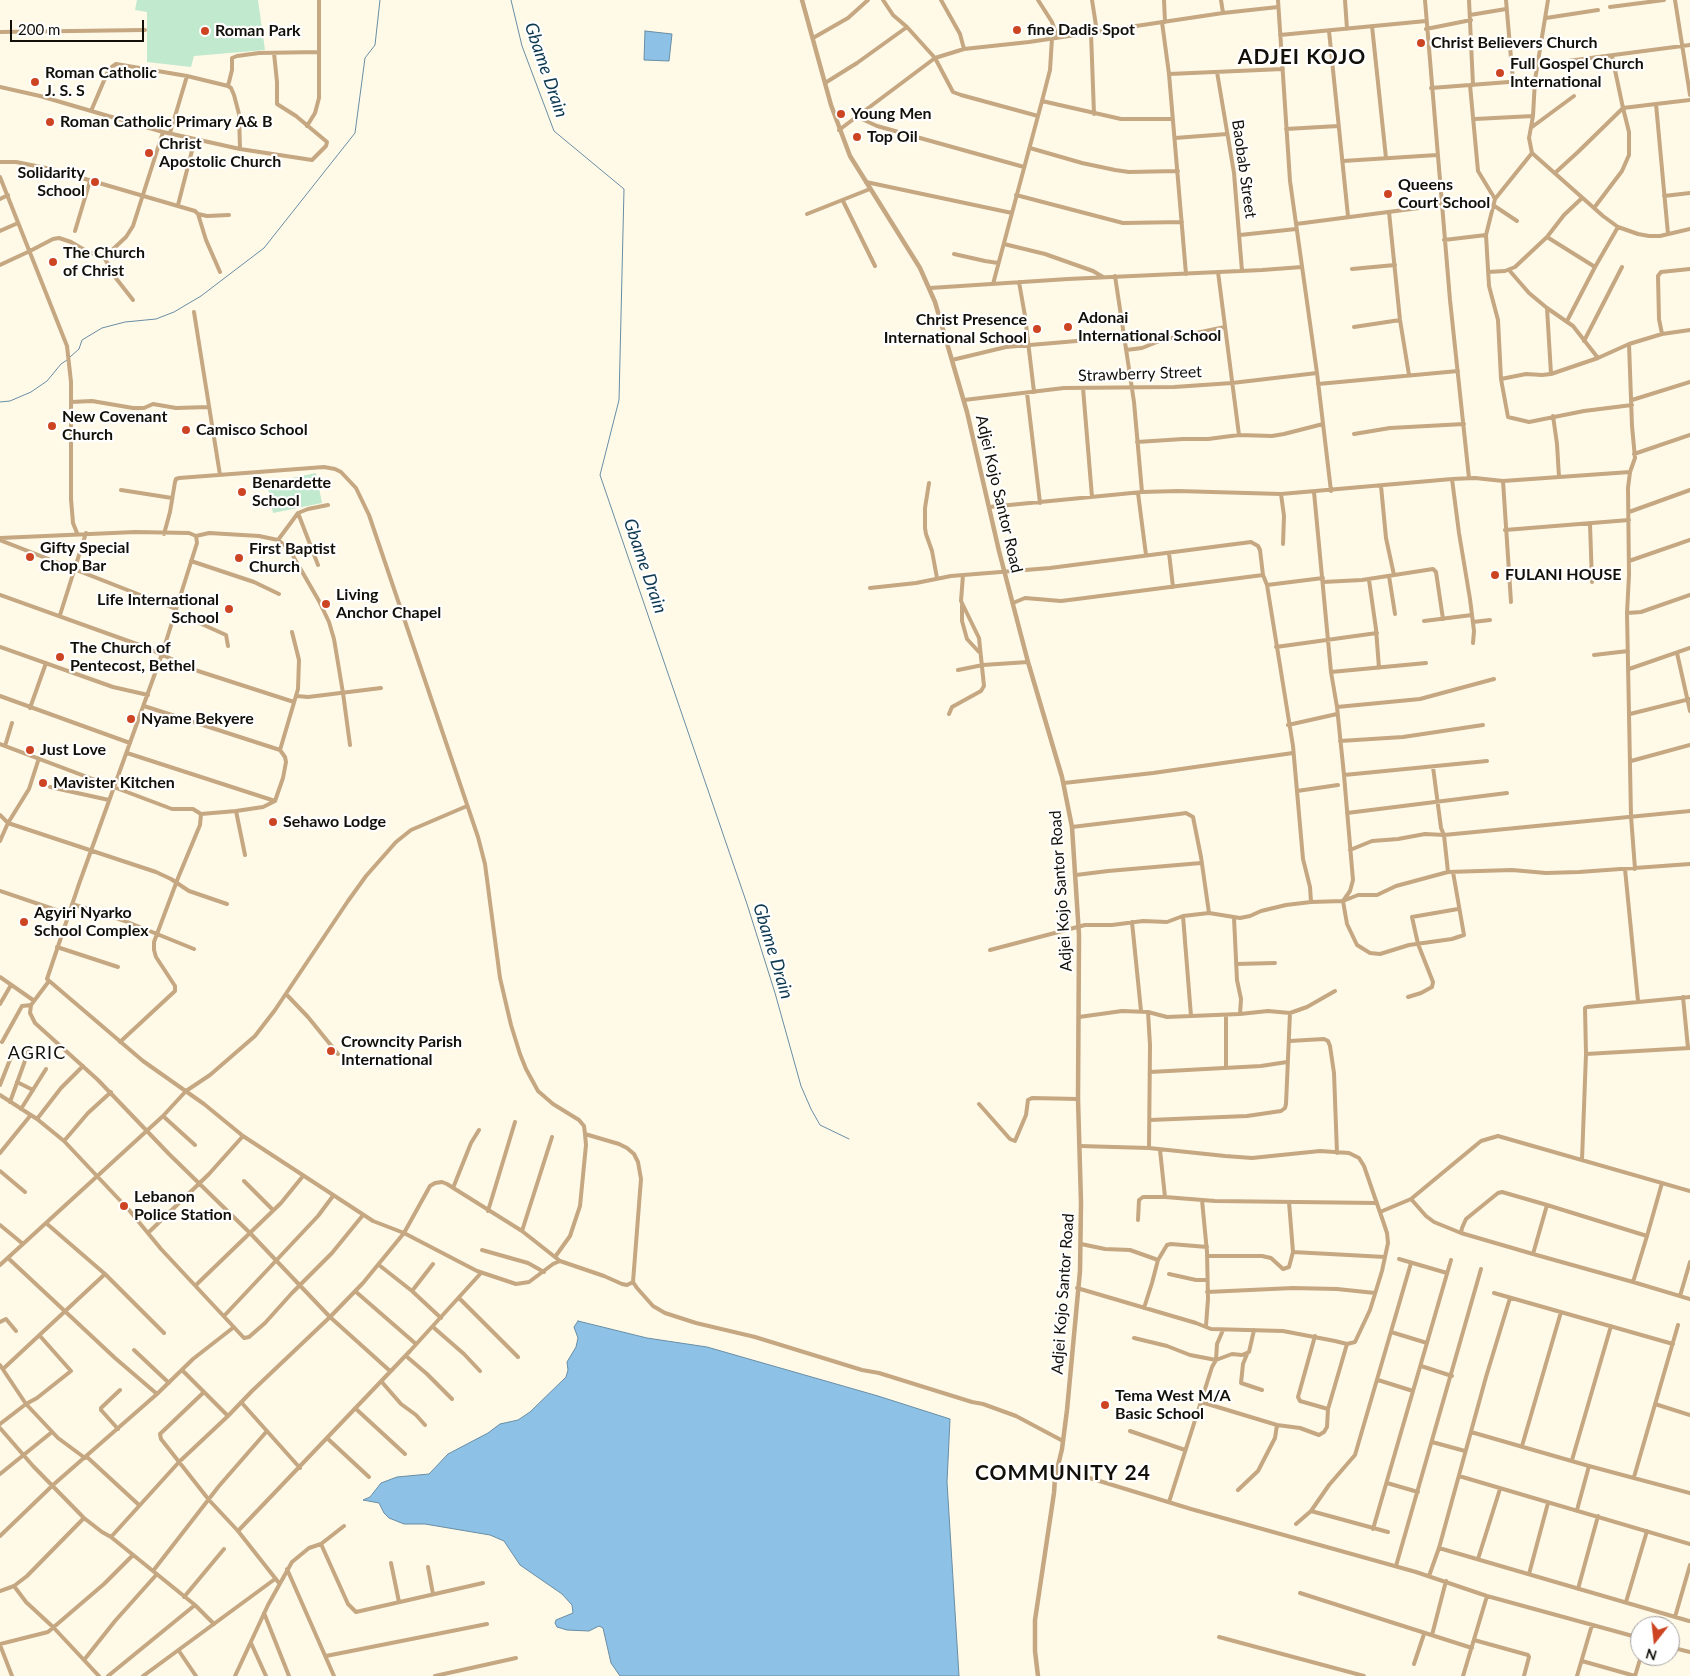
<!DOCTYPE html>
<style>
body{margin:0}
#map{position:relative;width:1690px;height:1676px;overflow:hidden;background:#fff9e8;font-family:Lato,sans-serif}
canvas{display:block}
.north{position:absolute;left:1630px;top:1616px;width:50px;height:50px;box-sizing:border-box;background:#fff;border:1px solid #a09f9d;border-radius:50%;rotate:196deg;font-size:14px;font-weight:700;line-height:20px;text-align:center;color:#121009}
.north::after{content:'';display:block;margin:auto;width:18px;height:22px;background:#cd4422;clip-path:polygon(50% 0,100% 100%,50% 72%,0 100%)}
.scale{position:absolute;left:10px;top:20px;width:134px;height:22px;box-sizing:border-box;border:2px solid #121009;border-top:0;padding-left:6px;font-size:15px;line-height:18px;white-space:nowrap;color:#121009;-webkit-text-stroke:4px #fff;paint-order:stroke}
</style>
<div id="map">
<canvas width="1690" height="1676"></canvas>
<div class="north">N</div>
<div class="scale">200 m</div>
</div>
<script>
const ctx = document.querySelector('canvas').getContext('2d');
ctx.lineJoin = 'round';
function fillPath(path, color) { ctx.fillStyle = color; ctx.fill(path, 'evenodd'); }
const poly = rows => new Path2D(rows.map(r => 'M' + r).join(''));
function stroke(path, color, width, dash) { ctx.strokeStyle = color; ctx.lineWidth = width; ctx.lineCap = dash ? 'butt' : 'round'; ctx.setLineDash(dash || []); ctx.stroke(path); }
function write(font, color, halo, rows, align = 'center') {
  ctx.font = font + ' Lato,sans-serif'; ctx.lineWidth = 4.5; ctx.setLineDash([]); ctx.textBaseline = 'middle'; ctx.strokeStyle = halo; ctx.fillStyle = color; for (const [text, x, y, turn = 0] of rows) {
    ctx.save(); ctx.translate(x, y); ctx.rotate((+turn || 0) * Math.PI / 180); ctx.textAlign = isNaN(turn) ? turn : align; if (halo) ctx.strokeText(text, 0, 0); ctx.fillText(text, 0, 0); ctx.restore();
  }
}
fillPath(poly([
 [137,0,258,0,265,50,194,56,191,67,147,62,147,12,135,10],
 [316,473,322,503,273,513,267,483]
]), '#c1e9ce');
const water = poly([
 [645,31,672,34,669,61,644,60,645,31],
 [578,1321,647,1338,707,1347,878,1396,950,1419,947,1482,959,1676,620,1676,611,1663,603,1628,599,1626,589,1631,567,1630,557,1627,555,1623,556,1620,573,1613,572,1605,562,1594,520,1565,504,1541,490,1535,425,1524,404,1524,389,1518,384,1513,379,1503,363,1500,370,1497,381,1483,397,1477,429,1474,448,1454,488,1433,500,1424,518,1420,530,1412,566,1377,568,1370,567,1362,576,1347,578,1338,574,1327,578,1321]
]);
fillPath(water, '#8dc2e6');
stroke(water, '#688da4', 1);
stroke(poly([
 [511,0,522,46,554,131,624,189,619,400,600,475,747,904,775,993,801,1086,811,1109,820,1125,849,1139],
 [70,357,79,349,82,340,102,328,125,322,156,319,174,312,201,296,264,248,355,133,365,58,375,45,380,0],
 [0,402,10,401,31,392,47,381,61,364,67,360]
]), '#688da4', 1);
stroke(poly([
 [883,0,893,15,907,27,935,58,953,92,961,95,1038,116],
 [941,0,960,34,964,49],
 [1038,0,1052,22,1057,37],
 [1092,0,1097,32],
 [1164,0,1165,22],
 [1221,0,1223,13],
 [1278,0,1290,181,1317,373,1331,491],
 [1345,0,1347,29],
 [1425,0,1450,300,1469,478],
 [1469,0,1473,85],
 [1506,0,1513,81],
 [1548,0,1535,80,1533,116,1529,138,1532,153,1603,216,1618,227,1638,234,1649,236,1660,236,1690,229],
 [1675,0,1690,95],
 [1610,7,1664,0],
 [1470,15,1506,9],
 [1546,18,1598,10],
 [1162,22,1169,74,1186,274],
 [1372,26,1386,158],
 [1426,29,1471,20],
 [1329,31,1348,216],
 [0,32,145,30],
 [1091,33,1094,114],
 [1280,35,1426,21],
 [813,38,848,18,868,0],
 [1612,56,1623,108,1656,104],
 [1537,65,1690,45],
 [1217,72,1234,173,1242,271],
 [1169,74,1283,69],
 [825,83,857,63,907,27],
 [1470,85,1478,171,1495,199],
 [228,86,232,70,232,58,237,56,259,53,319,52],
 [0,87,40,96,163,132,195,139,240,149,312,160,326,146,327,142,296,116,277,104,277,82,274,53],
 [1431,88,1535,80],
 [1042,101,1121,119,1173,119],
 [91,111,109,69,116,64,187,76,228,86,231,88,234,95,239,114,240,149],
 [859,115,864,120,877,126,1024,167],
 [1475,119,1533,116],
 [307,126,315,113,319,98,319,0],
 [1532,127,1574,96],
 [1286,129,1338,126],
 [839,130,935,58,964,49,1029,42,1223,13,1278,7],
 [170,133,187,76],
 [1175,138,1227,134],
 [1030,148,1082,163,1115,170,1129,172,1178,171],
 [1532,153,1495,199,1486,235,1489,286,1498,320,1501,379,1508,417,1529,422,1584,411,1632,405],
 [1343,161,1437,155],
 [0,162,16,162,51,169,195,211,198,214,206,240,220,272],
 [1555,173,1579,151,1623,108,1629,132,1629,155,1622,171,1594,208],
 [0,177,67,346,71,382,71,499,73,523,77,533],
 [866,182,1012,213],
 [1016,195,1123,223,1182,222],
 [1664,196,1690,193],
 [0,199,8,195],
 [843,201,875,266],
 [178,205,195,139],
 [1493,205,1517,221],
 [1389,212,1400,320,1409,375],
 [198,214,207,216,229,215],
 [807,214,870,189],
 [1296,224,1442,205],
 [0,231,18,223],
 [75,231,90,181],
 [1668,234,1656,104,1690,100],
 [1240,235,1296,229],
 [1547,237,1595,267],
 [1444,240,1486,235],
 [1004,244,1045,254,1093,271,1103,277],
 [954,254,985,261,998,263],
 [104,257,115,277,133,300],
 [0,265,30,251,53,239,59,238,71,242,88,252,104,257,111,251,126,237,133,226,163,132],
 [1352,269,1395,265],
 [1509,270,1529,293,1547,308,1573,326,1598,358],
 [1218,272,1239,435],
 [1488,272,1505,271,1515,267,1547,237,1564,215,1582,198],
 [1115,276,1134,402,1142,492],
 [1019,282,1025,316,1034,392],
 [993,284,1042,101,1050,70,1052,38],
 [930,288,1068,279,1262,270,1302,267],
 [1547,308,1551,374],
 [194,312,220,475],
 [1567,321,1595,267,1618,227],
 [1354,327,1400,320],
 [1662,334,1659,319,1658,276,1661,272,1690,269],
 [1584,341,1622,267],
 [1629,344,1632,426,1635,458,1630,472,1628,488,1629,575,1627,613,1631,816,1635,869],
 [1126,350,1142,348,1162,340,1225,327],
 [952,360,1006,347,1124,337],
 [1501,379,1526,374,1542,375,1551,374,1598,358,1629,344,1662,334,1690,330],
 [1318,384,1458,371],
 [1083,388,1092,497],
 [1027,393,1040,503],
 [964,400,1064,388,1174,387,1232,383,1317,373],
 [1632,400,1690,382],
 [71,402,92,401,133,408,144,408,153,404,176,408,209,407],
 [1553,416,1557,444,1559,477],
 [1354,434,1390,428,1464,424],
 [1137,442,1183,439,1208,439,1239,435,1272,436,1284,434,1323,424],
 [1634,454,1690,435],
 [1452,479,1459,533,1470,599,1474,631,1473,643],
 [1503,481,1511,602],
 [929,483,925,508,925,528,926,534,932,551,937,578],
 [1381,486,1386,538,1394,575],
 [121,490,172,498],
 [1314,492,1331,672,1337,707,1344,775,1353,880,1350,891,1343,901,1347,924,1357,945,1370,953,1380,954,1409,945,1452,939,1464,935,1453,872],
 [1138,493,1146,555],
 [1281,494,1284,516,1283,544],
 [989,507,1142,492,1178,491,1281,494,1452,479,1475,478,1503,481,1630,472],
 [1629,512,1690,490],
 [298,513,318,565],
 [1590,524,1592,582],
 [1505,530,1629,520],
 [164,534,170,512,175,482,176,479,179,478,324,467,335,469,341,472,356,488,369,515,478,837,485,864,500,978,511,1025,520,1054,526,1069,538,1091,553,1104,579,1120,584,1126,585,1134,619,1144,627,1148,634,1154,638,1162,641,1179,633,1282,637,1288,653,1306,665,1313,696,1323,755,1337,862,1370,879,1373,972,1402,983,1404,1016,1416,1063,1441],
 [196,536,197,543,162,654,79,884,47,979,143,1061,204,1104,243,1136,373,1221,404,1233,477,1271,516,1284,529,1282,553,1264,560,1261,604,1276,622,1284,627,1285,633,1282],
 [0,538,135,532,189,533,196,536,209,533,259,536,278,540,289,549,319,601,329,622,334,639,343,693,350,745],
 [0,540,176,609],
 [278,540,298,513,308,509,328,505],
 [1169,553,1173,587],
 [191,561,254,582,279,594],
 [1629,561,1690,540],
 [1389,576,1395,614],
 [1369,580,1376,629,1379,668],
 [1323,582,1362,580,1433,569,1436,572,1443,619],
 [1267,585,1323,578],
 [870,588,916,583,951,576,1050,568,1251,542,1258,546,1260,550,1263,575,1267,585,1293,746,1303,859,1310,887,1311,902],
 [0,595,145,647,198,671,294,702],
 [1013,603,1025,598,1061,601,1077,599,1263,575],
 [962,605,962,621,967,639,979,652],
 [175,612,226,635,228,646],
 [1627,613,1641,612,1690,595],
 [60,615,86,533],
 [1424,621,1472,615],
 [1473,622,1490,620],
 [0,647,113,687,148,695],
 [1276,647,1377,633],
 [1677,653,1690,711],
 [1594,655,1628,651],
 [1629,669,1690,648],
 [958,670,983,665,1028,662],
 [1331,672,1426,663],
 [0,696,130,743],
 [297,696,308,697,381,688],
 [1337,707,1420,699,1494,679],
 [30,708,46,663],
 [949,714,952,707,981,691,984,686,979,638,961,601,963,575],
 [1630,714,1690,699],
 [1288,725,1337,714],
 [1340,741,1403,737,1483,725],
 [0,744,172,809,193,809,201,814,236,811,263,807,275,801,283,778,286,762,285,757,280,750,144,706],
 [5,746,12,723],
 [280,750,298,689,299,660,292,632],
 [127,753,275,801],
 [1631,761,1690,745],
 [1433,767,1441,828,1444,835,1448,872],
 [1344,775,1487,761],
 [1064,783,1153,773,1293,753],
 [50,787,109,800],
 [1297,791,1338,785],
 [236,811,245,855],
 [1347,813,1507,793],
 [0,815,8,823,156,872,171,879,189,891,227,904],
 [1072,827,1179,814,1186,813,1193,817,1201,857,1209,913],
 [0,841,8,823,29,789,39,758],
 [1350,850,1372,841,1398,839,1425,834,1444,835,1690,811],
 [1625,869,1638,1001],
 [1076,875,1108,871,1201,863],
 [0,891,68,914],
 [72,904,125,921,194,949],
 [1183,916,1191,1016],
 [1234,918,1237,980,1241,999,1240,1014],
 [1132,922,1141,1011],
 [57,947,118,967],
 [990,950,1085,925,1112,925,1143,921,1167,922,1183,916,1209,913,1240,918,1250,916,1261,911,1286,905,1311,902,1343,901,1358,895,1377,895,1396,886,1448,872,1512,870,1546,873,1579,872,1690,864],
 [1236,964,1275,963],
 [0,977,33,1000],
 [49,981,31,1005,30,1013,35,1023,98,1080,169,1154,250,1233,330,1317,390,1371],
 [286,994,308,1017,338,1054],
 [1408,997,1421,993,1432,987,1433,982,1418,944,1412,917,1458,909],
 [1683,997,1688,1048],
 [0,1004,11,985],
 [1148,1012,1150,1045,1149,1148],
 [1226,1015,1226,1068],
 [1079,1017,1122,1011,1148,1012,1167,1017,1240,1014,1268,1011,1290,1013,1307,1007,1335,991],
 [1289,1041,1324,1039,1328,1041,1330,1046,1334,1073,1337,1153],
 [2,1042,22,1006,31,1005],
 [120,1042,175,991,175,986,156,957,154,950,154,942,178,878,200,825,201,814],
 [1586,1054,1585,1008,1587,1007,1690,997],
 [1150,1072,1261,1066,1287,1062],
 [17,1082,33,1090],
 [0,1085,13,1052],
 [0,1095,37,1119,64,1141,129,1210,161,1249,244,1338,249,1337,265,1323,292,1293,332,1253,363,1215],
 [10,1102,30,1047],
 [979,1104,1010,1139,1015,1141,1026,1115,1028,1100,1032,1098,1078,1099],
 [21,1109,46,1069],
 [163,1116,195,1145],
 [37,1119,61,1088,83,1066],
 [1150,1120,1247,1116,1281,1111,1285,1108,1286,1104,1290,1013],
 [64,1141,88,1113,111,1092],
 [1160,1150,1165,1197,1215,1201,1377,1203],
 [0,1153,30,1116],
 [1582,1160,1586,1054,1690,1048],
 [0,1171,25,1192],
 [244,1181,273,1210],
 [453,1188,471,1143,479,1130],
 [1411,1199,1426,1216,1434,1222,1461,1233],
 [1202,1200,1207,1252,1208,1299,1206,1326],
 [488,1211,515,1122],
 [1380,1212,1411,1199,1481,1141,1498,1136,1690,1191],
 [1138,1220,1139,1200,1143,1197,1165,1197],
 [46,1223,105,1274,164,1333],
 [0,1225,23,1244],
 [522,1231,552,1137],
 [148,1233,209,1174,243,1136],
 [1647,1236,1547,1205,1533,1254,1633,1282,1647,1236,1662,1183],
 [1081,1244,1105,1249,1130,1250,1158,1260,1167,1245,1171,1244,1207,1247],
 [482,1250,528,1263,544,1272],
 [1293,1252,1385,1257],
 [1533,1254,1461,1233,1462,1228,1466,1219,1498,1193,1502,1192,1547,1205],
 [1207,1256,1262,1256,1271,1258,1283,1269,1289,1267,1293,1252,1289,1202],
 [555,1257,570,1236,580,1206,586,1145,585,1134],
 [8,1258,115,1358,157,1394],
 [1399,1259,1447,1273],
 [0,1265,163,1116,186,1091,210,1075,255,1036,275,1010,348,901,366,876,396,842,411,830,467,806],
 [379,1265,412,1291,441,1318],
 [1169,1274,1196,1280,1207,1280],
 [1633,1282,1690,1299],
 [196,1285,281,1203,303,1176],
 [1077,1288,1196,1323,1211,1329,1283,1331,1335,1341,1347,1344,1355,1342,1370,1310,1382,1271,1388,1243,1387,1233,1383,1221,1364,1166,1359,1158,1349,1153,1320,1151,1252,1158,1225,1156,1149,1148,1080,1146],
 [355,1291,416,1344],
 [412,1291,433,1264],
 [1207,1292,1293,1288,1337,1289,1375,1293],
 [1494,1293,1673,1344],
 [1680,1296,1690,1262],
 [459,1298,518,1357],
 [1144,1308,1152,1283,1158,1260],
 [224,1316,318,1216,333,1196],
 [0,1322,6,1319,16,1331],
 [433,1327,464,1354,480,1371],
 [1391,1332,1427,1343],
 [40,1336,71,1371,37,1398,26,1404,58,1438,85,1458],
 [1315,1336,1298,1397,1300,1401,1328,1409],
 [1134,1338,1167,1346,1190,1355,1216,1360,1232,1354,1242,1355,1249,1352,1254,1330],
 [134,1350,169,1383],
 [1247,1354,1243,1364,1241,1383,1262,1390],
 [406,1356,427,1374,452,1399],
 [0,1365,26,1404,0,1424],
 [1421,1366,1452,1376],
 [3,1369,105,1274],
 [182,1370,228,1416],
 [1378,1380,1413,1391],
 [381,1381,401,1404,416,1415,425,1425],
 [204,1392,160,1434,161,1439,209,1500,238,1531,279,1583],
 [241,1402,300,1468],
 [1201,1402,1277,1425,1300,1428,1319,1435,1324,1432,1327,1427,1328,1409,1347,1344],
 [1655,1404,1690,1415],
 [355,1408,405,1454],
 [0,1428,33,1466,84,1518,102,1532,111,1537,195,1605,214,1624],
 [118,1429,101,1410,101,1408,120,1390],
 [1130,1431,1185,1450],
 [1471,1432,1589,1466,1690,1493],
 [327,1438,369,1477],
 [1432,1442,1465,1451],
 [1522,1446,1561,1312],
 [87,1457,139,1505],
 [1572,1460,1611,1326],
 [1057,1468,1191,1509,1416,1572,1487,1596,1640,1638],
 [0,1474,52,1432],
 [1459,1476,1690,1544],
 [1634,1477,1678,1325],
 [1387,1483,1418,1492],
 [1238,1490,1258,1471,1275,1438,1277,1425],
 [1169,1502,1212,1367,1216,1360,1217,1344,1223,1330],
 [1577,1510,1589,1466],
 [1311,1511,1388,1532],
 [1296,1524,1311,1511,1329,1485,1355,1455,1411,1263],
 [1373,1529,1451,1260],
 [238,1531,410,1351,481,1273],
 [0,1536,53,1485,157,1394,193,1359,234,1327],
 [111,1537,179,1462,228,1416,252,1391,330,1317,363,1283,404,1233,430,1186,435,1183,442,1182,447,1184,522,1231,560,1261],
 [321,1544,348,1604,356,1612,483,1583],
 [1439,1548,1689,1621],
 [1478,1559,1500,1489],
 [391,1563,399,1602],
 [1396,1566,1481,1269],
 [428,1567,433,1594],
 [287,1569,334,1676],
 [153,1571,219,1486,267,1431],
 [1529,1574,1548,1503],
 [1429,1576,1439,1548,1486,1377,1510,1298],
 [14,1586,26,1602,53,1627,99,1676],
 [1578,1589,1598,1516],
 [0,1591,14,1586,27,1576,84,1518],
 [1300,1593,1472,1648],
 [184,1597,224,1549],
 [1626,1602,1647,1531],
 [264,1613,289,1676],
 [1675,1617,1690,1565],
 [1432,1635,1446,1581],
 [1219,1637,1364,1676],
 [1474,1640,1528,1655,1529,1657,1524,1676],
 [251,1643,266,1676],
 [0,1644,48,1632,104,1584,133,1555],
 [0,1645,12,1676],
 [1670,1647,1690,1652],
 [179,1651,196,1676],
 [326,1656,487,1624],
 [84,1660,115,1621,157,1574],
 [1582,1661,1635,1676],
 [1414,1664,1424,1634],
 [108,1676,195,1605],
 [143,1676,275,1579],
 [235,1676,268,1605,292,1562,309,1548,321,1544,344,1526],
 [435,1676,516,1658],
 [1463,1676,1487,1596],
 [1577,1676,1592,1625],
 [1635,1676,1641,1656]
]), '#c5a782', 4);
stroke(poly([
 [802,0,831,105,850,156,920,268,935,302,967,412,999,551,1028,662,1062,777,1072,827,1079,935,1078,1099,1081,1203,1080,1271,1067,1410,1062,1449,1055,1478,1054,1493,1035,1620,1035,1651,1038,1676]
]), '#c5a782', 4.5);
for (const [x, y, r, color] of [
 [1017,30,5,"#cd4422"],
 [205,31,5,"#cd4422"],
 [1421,43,5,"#cd4422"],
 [1500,73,5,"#cd4422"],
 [35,82,5,"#cd4422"],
 [841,114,5,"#cd4422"],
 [50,122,5,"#cd4422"],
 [857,137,5,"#cd4422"],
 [149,153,5,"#cd4422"],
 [95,182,5,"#cd4422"],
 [1388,194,5,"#cd4422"],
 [53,262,5,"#cd4422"],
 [1068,327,5,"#cd4422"],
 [1037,329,5,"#cd4422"],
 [52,426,5,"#cd4422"],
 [186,430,5,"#cd4422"],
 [242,492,5,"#cd4422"],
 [30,557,5,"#cd4422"],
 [239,558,5,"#cd4422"],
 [1495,575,5,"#cd4422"],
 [326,604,5,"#cd4422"],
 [229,609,5,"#cd4422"],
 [60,657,5,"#cd4422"],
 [131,719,5,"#cd4422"],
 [30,750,5,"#cd4422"],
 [43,783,5,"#cd4422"],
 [273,822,5,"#cd4422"],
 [24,922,5,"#cd4422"],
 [331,1051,5,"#cd4422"],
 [124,1206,5,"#cd4422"],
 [1105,1405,5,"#cd4422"]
]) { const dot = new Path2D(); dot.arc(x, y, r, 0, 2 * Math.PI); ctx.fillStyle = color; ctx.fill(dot); stroke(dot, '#fff', 2); }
write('bold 16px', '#121009', '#fff', [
 ["fine Dadis Spot",1027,30],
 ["Roman Park",215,31],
 ["Christ Believers Church",1431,43],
 ["Full Gospel Church",1510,64],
 ["International",1510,82],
 ["Roman Catholic",45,73],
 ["J. S. S",45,91],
 ["Young Men",851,114],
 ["Roman Catholic Primary A& B",60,122],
 ["Top Oil",867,137],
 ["Christ",159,144],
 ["Apostolic Church",159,162],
 ["Solidarity",85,173,"right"],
 ["School",85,191,"right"],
 ["Queens",1398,185],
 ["Court School",1398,203],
 ["The Church",63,253],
 ["of Christ",63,271],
 ["Adonai",1078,318],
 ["International School",1078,336],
 ["Christ Presence",1027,320,"right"],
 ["International School",1027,338,"right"],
 ["New Covenant",62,417],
 ["Church",62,435],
 ["Camisco School",196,430],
 ["Benardette",252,483],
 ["School",252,501],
 ["Gifty Special",40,548],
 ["Chop Bar",40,566],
 ["First Baptist",249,549],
 ["Church",249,567],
 ["FULANI HOUSE",1505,575],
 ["Living",336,595],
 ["Anchor Chapel",336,613],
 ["Life International",219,600,"right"],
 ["School",219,618,"right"],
 ["The Church of",70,648],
 ["Pentecost, Bethel",70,666],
 ["Nyame Bekyere",141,719],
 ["Just Love",40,750],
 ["Mavister Kitchen",53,783],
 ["Sehawo Lodge",283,822],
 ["Agyiri Nyarko",34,913],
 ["School Complex",34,931],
 ["Crowncity Parish",341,1042],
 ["International",341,1060],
 ["Lebanon",134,1197],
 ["Police Station",134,1215],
 ["Tema West M/A",1115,1396],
 ["Basic School",1115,1414]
], 'left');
write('16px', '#121009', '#fff', [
 ["Baobab Street",1244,169,82],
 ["Strawberry Street",1140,374,-2],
 ["Adjei Kojo Santor Road",999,494,77],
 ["Adjei Kojo Santor Road",1061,891,-94],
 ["Adjei Kojo Santor Road",1063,1294,-86]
]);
write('italic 18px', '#0e3951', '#fff', [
 ["Gbame Drain",546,70,71],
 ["Gbame Drain",645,566,71],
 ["Gbame Drain",773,951,73]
]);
ctx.letterSpacing = '1px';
write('18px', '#121009', '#fff', [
 ["AGRIC",37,1053]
]);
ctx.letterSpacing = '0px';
ctx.letterSpacing = '1px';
write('bold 21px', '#121009', '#fff', [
 ["ADJEI KOJO",1302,57],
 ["COMMUNITY 24",1063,1473]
]);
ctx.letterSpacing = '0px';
</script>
